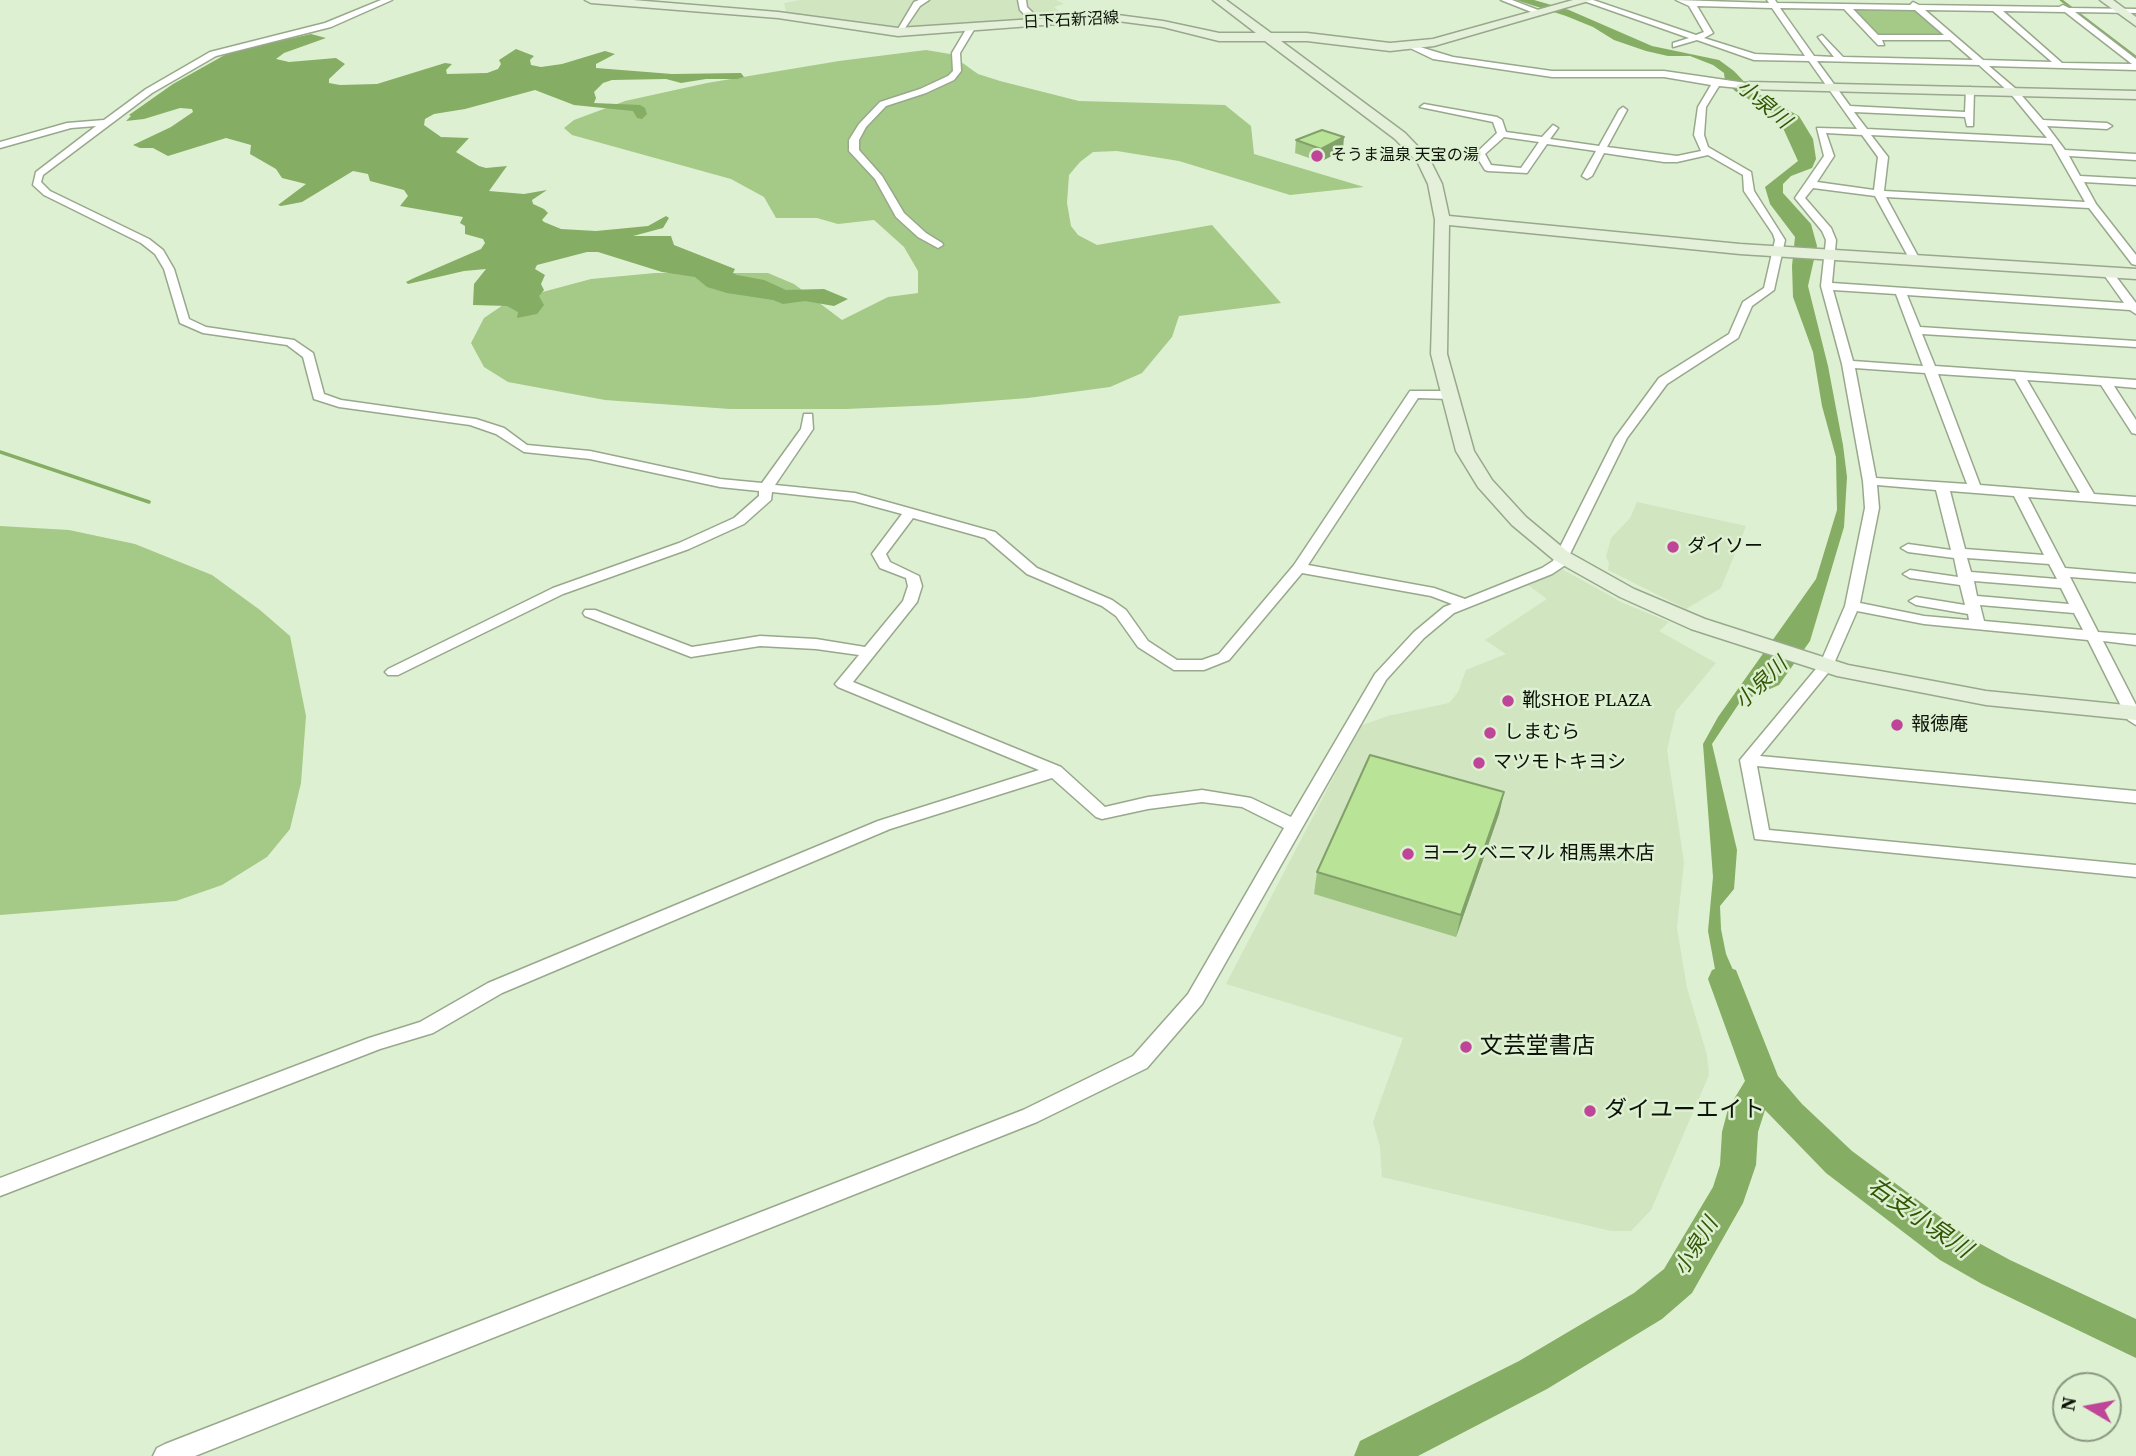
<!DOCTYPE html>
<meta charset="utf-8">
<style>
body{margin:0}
#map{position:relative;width:2136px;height:1456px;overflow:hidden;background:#def0d2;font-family:"Source Serif 4",serif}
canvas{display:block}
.north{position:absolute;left:2052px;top:1372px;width:70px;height:70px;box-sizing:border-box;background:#def0d2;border:2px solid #8a9781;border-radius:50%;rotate:280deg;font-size:19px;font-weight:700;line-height:28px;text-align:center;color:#0c1208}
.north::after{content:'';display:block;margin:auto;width:24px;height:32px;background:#be4598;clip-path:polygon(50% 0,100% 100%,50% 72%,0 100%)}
</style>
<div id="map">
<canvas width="2136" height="1456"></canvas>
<div class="north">N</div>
</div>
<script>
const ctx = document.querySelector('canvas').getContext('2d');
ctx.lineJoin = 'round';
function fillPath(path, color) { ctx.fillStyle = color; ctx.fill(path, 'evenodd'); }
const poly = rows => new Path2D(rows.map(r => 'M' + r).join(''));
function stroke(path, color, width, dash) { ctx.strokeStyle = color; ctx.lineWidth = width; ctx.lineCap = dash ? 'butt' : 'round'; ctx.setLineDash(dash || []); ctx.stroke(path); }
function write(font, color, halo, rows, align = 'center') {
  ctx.font = font + ' "Source Serif 4","Noto Sans JP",serif'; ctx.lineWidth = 5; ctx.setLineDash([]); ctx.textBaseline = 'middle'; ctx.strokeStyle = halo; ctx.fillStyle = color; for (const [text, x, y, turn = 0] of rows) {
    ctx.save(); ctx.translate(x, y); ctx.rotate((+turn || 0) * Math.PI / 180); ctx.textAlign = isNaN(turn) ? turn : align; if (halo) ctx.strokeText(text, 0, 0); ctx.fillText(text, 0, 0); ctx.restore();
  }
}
fillPath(poly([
 [800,0,1056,0,1064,4,1054,7,1065,16,994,24,886,28,786,12,784,3],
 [1637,502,1746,526,1721,588,1686,609,1608,570,1609,563,1606,557,1611,538,1630,518],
 [1562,569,1623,603,1669,622,1659,631,1716,663,1676,711,1667,750,1684,862,1677,928,1687,988,1707,1055,1709,1075,1651,1210,1631,1231,1611,1231,1382,1177,1380,1147,1373,1122,1403,1038,1226,984,1360,726,1388,716,1449,703,1458,692,1466,670,1506,654,1485,640,1547,599,1528,585]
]), '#d0e5c0');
fillPath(poly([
 [1852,8,1916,9,1945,36,1876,35],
 [926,50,950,54,978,74,1000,81,1079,101,1225,105,1251,126,1254,154,1364,187,1290,195,1179,161,1117,151,1093,152,1080,162,1069,175,1067,203,1071,226,1078,235,1097,245,1212,225,1281,303,1179,316,1172,337,1142,373,1110,387,1028,398,937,405,846,409,730,409,605,400,508,382,484,367,471,343,484,318,509,301,591,279,655,273,768,273,794,284,842,320,888,297,918,293,918,271,904,247,874,220,838,224,817,218,776,218,764,197,731,179,572,135,564,128,574,120,625,101,707,83,839,61],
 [0,526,69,530,135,544,212,575,260,610,290,636,306,716,301,783,290,829,267,857,222,885,176,901,0,915]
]), '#a5c987');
fillPath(poly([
 [1516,0,1534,0,1569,10,1652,46,1719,60,1734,71,1753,91,1799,116,1813,139,1816,159,1812,168,1791,176,1783,184,1783,193,1811,224,1817,246,1808,286,1828,366,1843,445,1847,477,1844,527,1810,641,1779,685,1740,702,1712,744,1737,850,1734,889,1720,906,1721,929,1726,954,1755,1020,1723,1013,1708,931,1713,877,1703,744,1718,717,1816,579,1837,510,1836,457,1822,406,1813,352,1793,297,1792,266,1795,237,1770,204,1765,187,1798,161,1778,117,1735,91,1725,81,1724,73,1713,65,1690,56,1668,56,1646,51,1614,40,1593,27,1566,16],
 [311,34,326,38,284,53,276,59,289,62,336,58,345,64,329,79,329,83,340,85,377,84,445,63,452,64,446,70,447,74,487,73,498,69,501,64,499,60,516,49,534,56,530,60,531,65,541,67,562,64,605,51,615,54,596,64,596,68,672,74,741,73,744,77,737,79,706,79,681,83,666,79,612,80,603,83,594,92,596,98,594,103,640,105,645,108,647,114,642,119,637,118,633,111,574,105,535,90,465,109,434,114,425,119,424,125,441,137,469,138,456,152,479,166,486,168,507,166,489,191,524,194,547,190,532,200,533,204,544,209,548,213,542,220,544,222,561,229,596,231,648,226,666,216,669,218,663,228,633,236,671,236,674,245,735,269,733,273,737,275,764,280,786,290,824,289,848,299,834,306,805,301,783,304,773,300,727,293,707,287,695,277,662,272,598,252,587,252,537,265,535,269,545,275,541,284,544,290,539,296,544,305,537,314,517,318,518,312,507,306,473,305,474,284,486,269,464,271,408,284,406,282,414,278,481,249,485,243,483,239,465,234,465,226,460,223,463,217,400,206,408,196,404,190,370,181,368,174,353,171,302,202,281,206,278,205,306,184,282,178,276,169,250,154,251,145,226,138,168,156,153,148,140,148,133,145,171,127,193,112,192,109,180,108,144,119,126,121,131,116,129,115,173,84,230,52]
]), '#85ad63');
stroke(poly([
 [2061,0,2136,57]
]), '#85ad63', 2.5);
stroke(poly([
 [0,452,149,502]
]), '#85ad63', 3.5);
fillPath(poly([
 [1724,966,1736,970,1778,1076,1802,1104,1852,1151,1966,1236,2010,1260,2136,1319,2136,1358,1982,1284,1940,1260,1826,1173,1765,1110,1758,1132,1756,1165,1743,1203,1692,1293,1662,1319,1547,1389,1418,1456,1354,1456,1360,1441,1519,1361,1634,1293,1664,1269,1713,1187,1720,1165,1722,1132,1728,1109,1745,1081,1708,979,1712,970,1724,966]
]), '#85ad63');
const street = poly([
 [381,0,392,0,331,27,216,56,152,93,43,175,41,182,50,191,149,239,163,250,174,269,189,319,206,327,294,340,313,353,324,394,341,400,476,419,504,428,527,445,590,451,720,479,762,483,801,429,804,414,812,414,813,429,775,485,855,493,995,532,1037,568,1112,600,1126,610,1148,641,1177,660,1202,660,1219,654,1294,565,1410,391,1450,391,1456,395,1450,399,1418,398,1308,565,1434,588,1465,599,1542,568,1553,561,1615,438,1659,378,1729,334,1743,302,1764,288,1775,240,1773,234,1744,191,1743,175,1708,155,1677,162,1664,162,1604,153,1592,176,1587,179,1582,176,1596,151,1547,144,1527,173,1488,171,1485,170,1475,154,1497,133,1493,122,1420,107,1424,104,1497,117,1502,120,1506,132,1542,137,1553,125,1558,128,1550,139,1599,146,1619,110,1623,107,1627,110,1607,147,1677,156,1701,151,1694,135,1698,107,1711,85,1664,77,1552,77,1433,59,1410,48,1410,44,1453,57,1552,71,1664,71,1753,84,1754,86,1750,89,1719,86,1706,107,1704,135,1708,147,1751,172,1754,191,1785,240,1774,290,1752,306,1738,338,1667,384,1627,438,1564,566,1552,574,1454,613,1424,638,1386,680,1202,1004,1147,1068,1037,1122,195,1456,153,1456,157,1448,165,1444,1023,1110,1133,1056,1188,994,1284,828,1242,807,1202,802,1148,809,1102,819,1096,817,1052,778,890,829,502,993,433,1033,380,1049,0,1196,0,1178,369,1038,420,1022,488,983,878,821,1039,770,838,687,835,684,859,655,816,649,760,646,691,657,585,616,583,613,585,610,595,610,692,647,760,636,816,639,865,647,903,601,908,586,906,578,880,568,872,554,902,514,854,501,772,492,771,500,744,524,689,549,563,594,398,675,388,675,385,672,388,669,553,588,679,543,734,518,759,496,759,491,720,487,590,459,524,452,496,434,470,425,339,407,314,399,303,357,287,345,203,333,180,323,164,269,155,254,141,243,44,195,33,185,36,172,96,126,71,128,0,148,0,142,67,123,104,120,146,89,210,52,325,23,381,0],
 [1504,137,1539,142,1521,168,1491,165,1485,154,1504,137],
 [913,518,985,538,1027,574,1102,606,1116,616,1138,647,1174,670,1204,670,1229,660,1302,573,1431,596,1452,604,1444,607,1414,632,1375,674,1291,817,1251,798,1202,790,1148,797,1105,807,1061,767,853,682,917,602,922,586,919,576,890,562,886,554,913,518],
 [919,0,929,0,920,6,901,34,895,34,914,2,919,0],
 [1018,0,1026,0,1027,7,1039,19,1039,23,1033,23,1020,10,1018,0],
 [1501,0,1512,0,1546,13,1539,15,1501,0],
 [1581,0,1593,0,1696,35,1704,32,1689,6,1676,0,1769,3,1767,0,1775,0,1777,3,1910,5,1913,2,1919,5,2059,7,2063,5,2069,8,2136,9,2136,13,2075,12,2136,59,2136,70,1989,66,2016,89,2043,120,2107,123,2112,126,2107,129,2047,126,2065,150,2136,154,2136,160,2069,156,2080,176,2136,179,2136,185,2084,182,2096,204,2136,255,2136,265,2132,264,2089,208,1886,197,1920,260,1915,263,1910,260,1875,196,1813,188,1805,198,1831,228,1836,240,1832,283,2124,303,2102,272,2107,269,2111,270,2136,303,2136,314,2130,310,1907,295,1920,327,2136,341,2136,347,1922,334,1935,366,2136,380,2136,388,2114,386,2136,420,2136,434,2132,433,2101,385,2027,380,2094,494,2136,497,2136,505,2028,497,2065,568,2136,574,2136,582,2070,577,2098,632,2136,635,2136,645,2103,641,2136,705,2136,725,2128,720,2088,640,1924,624,1857,611,1832,668,1760,756,2136,791,2136,803,1757,766,1769,830,2136,865,2136,877,1755,839,1740,760,1820,664,1845,606,1865,508,1863,481,1842,364,1821,286,1826,240,1822,231,1795,198,1824,156,1817,128,1857,129,1809,61,1754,60,1697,40,1673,47,1673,43,1689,38,1581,0],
 [1697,6,1772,8,1805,56,1755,54,1704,38,1713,33,1697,6],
 [1780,8,1844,9,1878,45,1884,45,1882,40,1950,40,1973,60,1843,57,1822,35,1818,37,1834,57,1814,56,1780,8],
 [1853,9,1915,10,1944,35,1878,35,1853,9],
 [1925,10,1993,11,2052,62,1983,60,1925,10],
 [2003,11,2065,12,2132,64,2062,63,2003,11],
 [1817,61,1979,65,2010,93,2047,138,1867,129,1854,112,1965,117,1967,126,1973,126,1974,90,1970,87,1966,90,1965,112,1850,106,1817,61],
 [1826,133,1862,135,1878,157,1874,190,1817,182,1834,156,1826,133],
 [1871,135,2052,144,2085,202,1884,191,1888,157,1871,135],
 [1833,290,1896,294,1923,366,1853,361,1833,290],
 [1855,368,1925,373,1967,484,1876,478,1855,368],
 [1938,374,2015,379,2080,493,1980,485,1938,374],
 [1877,485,1936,490,1951,550,1908,544,1901,548,1908,552,1954,558,1958,577,1910,570,1903,574,1910,578,1960,585,1965,605,1916,597,1909,601,1916,605,1968,614,1969,620,1924,616,1860,603,1879,508,1877,485],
 [1950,491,2014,496,2044,555,1965,549,1950,491],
 [1967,558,2049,564,2057,579,1971,572,1967,558],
 [1974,581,2061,588,2069,604,1977,596,1974,581],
 [1980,605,2074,613,2083,630,1984,621,1980,605],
 [968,26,975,28,960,53,961,71,954,80,926,93,886,106,866,127,859,140,859,150,882,176,904,213,926,233,942,243,943,245,938,248,918,237,896,217,875,179,849,151,849,140,859,124,880,102,920,89,948,76,953,71,952,53,968,26]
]);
const secondary = poly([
 [585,0,633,0,778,12,898,28,1110,14,1163,21,1219,33,1256,33,1213,0,1226,0,1271,33,1307,33,1390,43,1433,39,1573,0,1592,0,1434,46,1390,51,1307,41,1281,41,1405,133,1429,158,1442,184,1449,216,1740,244,2136,269,2136,279,1740,254,1449,225,1447,354,1474,451,1492,480,1526,517,1568,552,1634,589,1705,619,1848,665,1986,691,2136,706,2136,720,1986,705,1837,676,1691,629,1620,597,1554,560,1512,525,1478,487,1456,451,1431,354,1435,220,1428,184,1418,163,1395,139,1265,41,1219,41,1163,27,1110,20,898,36,778,18,591,3,585,0],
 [2100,0,2113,0,2136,17,2136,26,2100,0],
 [1750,82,2136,91,2136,99,1746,89,1746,83,1750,82]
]);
stroke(street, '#98a88c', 3);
stroke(secondary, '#98a88c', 3);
fillPath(street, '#fff');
fillPath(secondary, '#e4f0da');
fillPath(poly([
 [1296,140,1343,150,1320,162,1295,153],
 [1504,792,1499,814,1456,937,1314,894,1317,872]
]), '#9fc482');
fillPath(poly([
 [1344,137,1343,150,1320,162,1321,149],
 [1504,792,1499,814,1456,937,1461,915]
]), '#82a06a');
const building = poly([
 [1322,130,1344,137,1321,149,1296,140,1322,130],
 [1370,755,1504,792,1461,915,1317,872,1370,755]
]);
fillPath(building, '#b9e497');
stroke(building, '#82a06a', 2);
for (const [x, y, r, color] of [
 [1317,156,7,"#be4598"],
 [1673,547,7,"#be4598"],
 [1508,701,7,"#be4598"],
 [1897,725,7,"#be4598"],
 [1490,733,7,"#be4598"],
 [1479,763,7,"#be4598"],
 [1408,854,7,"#be4598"],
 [1466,1047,7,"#be4598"],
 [1590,1111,7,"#be4598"]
]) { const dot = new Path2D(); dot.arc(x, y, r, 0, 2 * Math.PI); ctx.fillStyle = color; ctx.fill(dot); stroke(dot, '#def0d2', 2.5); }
write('16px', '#0c1208', '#def0d2', [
 ["日下石新沼線",1071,21,-3]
]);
write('16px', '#0c1208', '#def0d2', [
 ["そうま温泉 天宝の湯",1331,156]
], 'left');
write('19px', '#0c1208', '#def0d2', [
 ["ダイソー",1687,547],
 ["靴SHOE PLAZA",1522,701],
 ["報徳庵",1911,725],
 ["しまむら",1504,733],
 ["マツモトキヨシ",1493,763],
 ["ヨークベニマル 相馬黒木店",1422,854]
], 'left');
write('italic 21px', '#325603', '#def0d2', [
 ["小泉川",1763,105,40],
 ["小泉川",1762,684,-44],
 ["小泉川",1697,1247,-58]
]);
write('23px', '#0c1208', '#def0d2', [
 ["文芸堂書店",1480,1047],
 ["ダイユーエイト",1604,1111]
], 'left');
write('italic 24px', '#325603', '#def0d2', [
 ["右支小泉川",1919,1219,35]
]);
</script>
